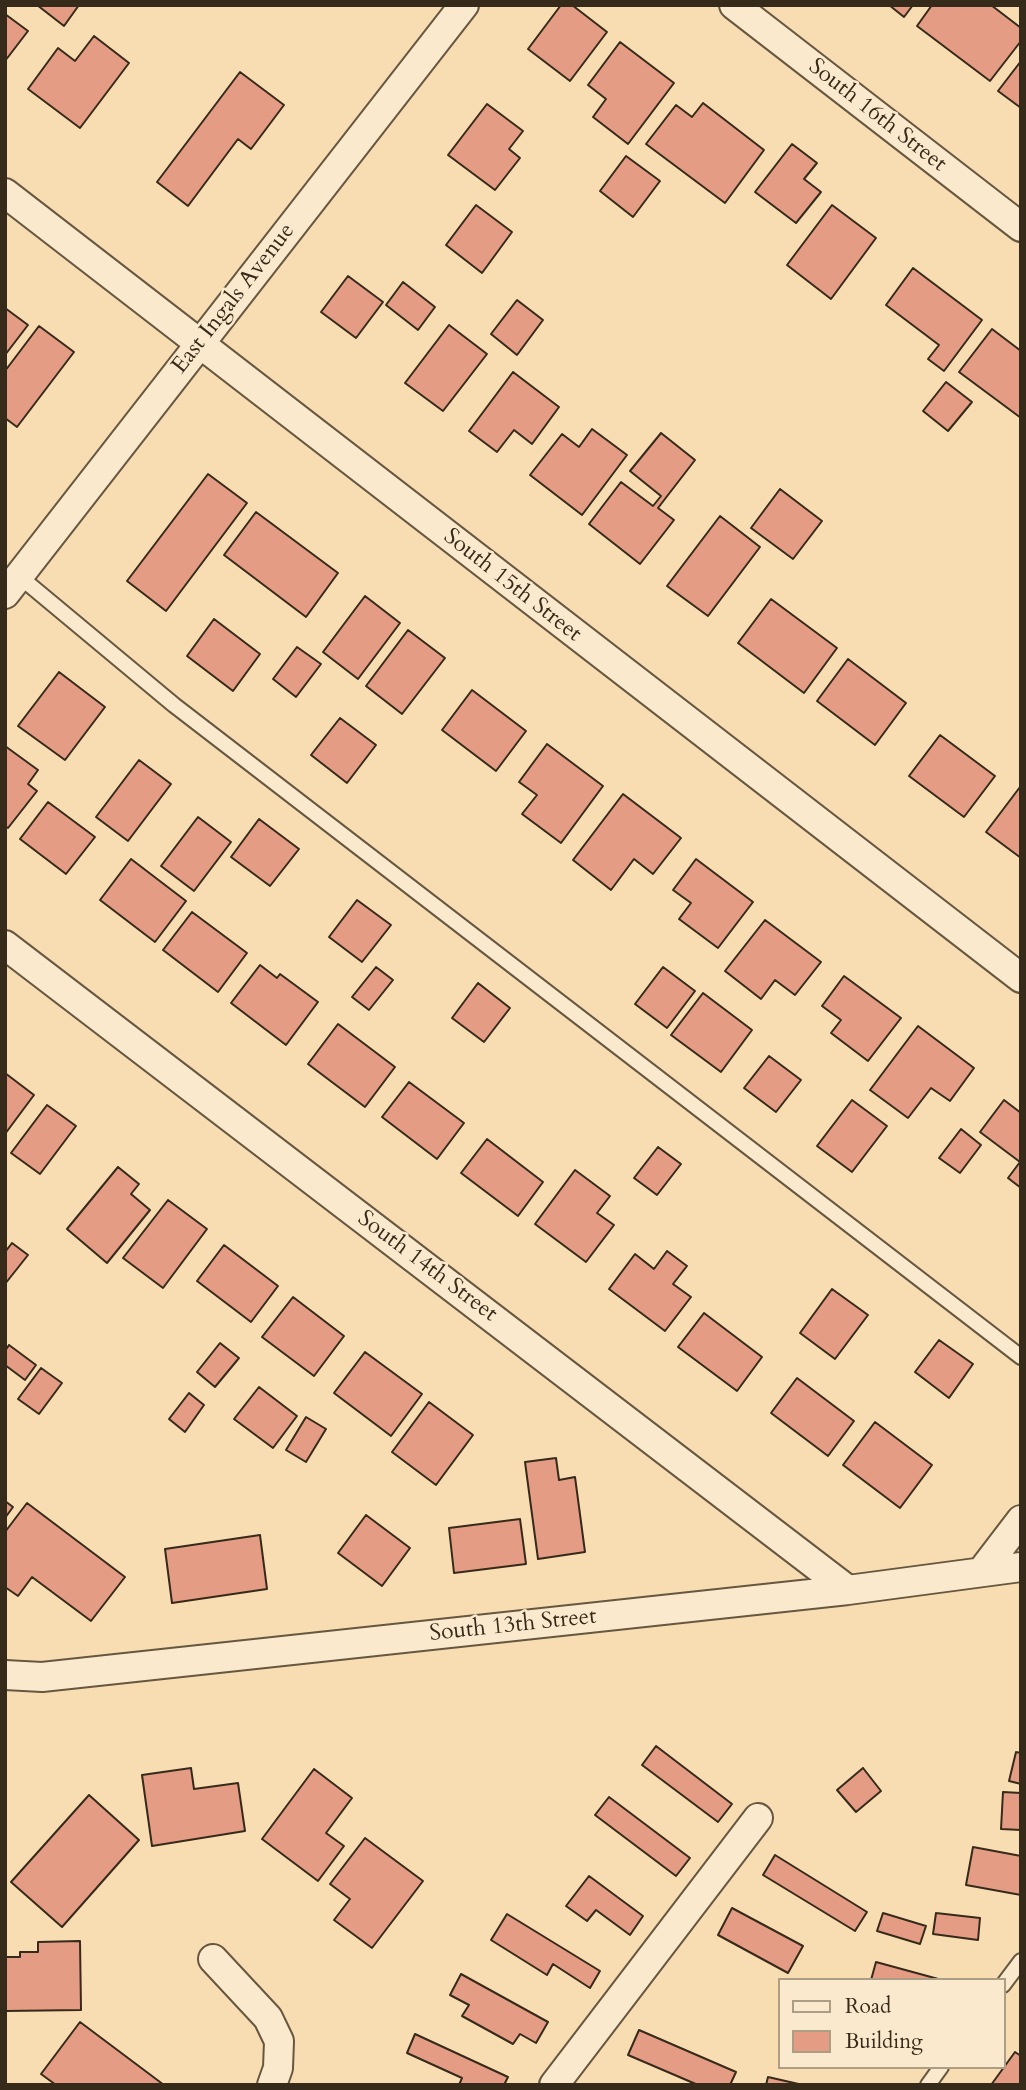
<!DOCTYPE html>
<style>
body{margin:0}
#map{position:relative;width:1026px;height:2090px;overflow:hidden;background:#f8ddb2;font-family:Cardo,serif}
canvas{display:block}
.frame{position:absolute;inset:0;border:7px solid #362a1a;pointer-events:none}
.legend{position:absolute;left:778px;top:1978px;width:228px;height:91px;box-sizing:border-box;background:#fae9cd;border:2px solid #ac9d85;margin:0;padding:9px 12px;list-style:none;font-size:21px;color:#362a1a}
.legend li{display:flex;align-items:center;gap:14px;height:35px}
.legend b{width:35px;border:2px solid #ac9d85}
</style>
<div id="map">
<canvas width="1026" height="2090"></canvas>
<div class="frame"></div>
<ul class="legend">
<li><b style="height:9px;background:#fae9cd"></b>Road</li>
<li><b style="height:19px;background:#e59c85"></b>Building</li>
</ul>
</div>
<script>
const ctx = document.querySelector('canvas').getContext('2d');
ctx.lineJoin = 'round';
function fillPath(path, color) { ctx.fillStyle = color; ctx.fill(path, 'evenodd'); }
const poly = rows => new Path2D(rows.map(r => 'M' + r).join(''));
function stroke(path, color, width, dash) { ctx.strokeStyle = color; ctx.lineWidth = width; ctx.lineCap = dash ? 'butt' : 'round'; ctx.setLineDash(dash || []); ctx.stroke(path); }
function write(font, color, halo, rows, align = 'center') {
  ctx.font = font + ' Cardo,serif'; ctx.lineWidth = 5; ctx.setLineDash([]); ctx.textBaseline = 'middle'; ctx.strokeStyle = halo; ctx.fillStyle = color; for (const [text, x, y, turn = 0] of rows) {
    ctx.save(); ctx.translate(x, y); ctx.rotate((+turn || 0) * Math.PI / 180); ctx.textAlign = isNaN(turn) ? turn : align; if (halo) ctx.strokeText(text, 0, 0); ctx.fillText(text, 0, 0); ctx.restore();
  }
}
const building = poly([
 [37,5,79,5,64,26,37,5],
 [561,5,572,5,607,32,570,81,528,49,561,5],
 [889,5,913,5,904,17,889,5],
 [932,5,991,5,1021,28,1021,41,990,81,917,26,932,5],
 [5,14,28,31,5,61,5,14],
 [94,36,129,63,80,128,28,89,58,48,75,61,94,36],
 [620,42,674,83,628,144,593,117,606,99,588,85,620,42],
 [1021,61,1021,108,998,91,1021,61],
 [240,72,284,105,251,149,238,139,188,206,157,182,240,72],
 [703,103,764,150,725,203,646,144,676,105,692,117,703,103],
 [487,104,523,131,509,149,520,158,495,190,448,155,487,104],
 [792,144,817,163,804,179,821,192,796,223,755,192,792,144],
 [626,156,660,181,633,217,600,191,626,156],
 [476,205,512,232,482,273,446,245,476,205],
 [832,205,876,238,831,299,787,265,832,205],
 [913,268,982,320,944,371,928,359,939,345,886,305,913,268],
 [348,276,383,302,356,338,321,312,348,276],
 [403,282,435,307,418,330,386,305,403,282],
 [517,300,543,320,517,355,491,334,517,300],
 [5,308,28,325,5,355,5,308],
 [449,325,487,354,443,411,405,383,449,325],
 [39,326,74,352,17,427,5,418,5,371,39,326],
 [992,329,1021,351,1021,418,959,372,992,329],
 [513,372,559,407,532,444,514,430,497,452,469,431,513,372],
 [946,382,972,402,948,431,923,411,946,382],
 [592,429,627,455,582,515,530,475,562,434,579,447,592,429],
 [661,433,695,460,658,508,674,520,640,564,589,524,621,482,653,506,661,496,630,471,661,433],
 [208,474,247,503,166,611,127,581,208,474],
 [780,489,822,521,793,559,751,528,780,489],
 [256,512,338,573,306,617,224,555,256,512],
 [720,516,760,547,708,616,667,586,720,516],
 [365,596,400,623,358,679,323,652,365,596],
 [771,599,837,648,804,693,738,643,771,599],
 [214,619,260,654,233,691,187,656,214,619],
 [408,630,445,658,402,714,366,686,408,630],
 [297,647,321,664,296,697,273,679,297,647],
 [848,659,906,703,875,745,817,701,848,659],
 [59,672,105,707,65,760,18,726,59,672],
 [472,690,526,731,496,771,442,730,472,690],
 [340,718,376,745,347,783,311,755,340,718],
 [940,735,995,776,964,817,909,776,940,735],
 [547,744,603,786,561,843,522,814,537,795,519,782,547,744],
 [5,746,38,770,28,784,37,791,8,828,5,826,5,746],
 [139,760,171,784,128,841,96,817,139,760],
 [1020,787,1021,787,1021,858,986,832,1020,787],
 [623,794,681,838,653,874,634,859,611,890,573,860,623,794],
 [48,802,95,837,66,874,20,839,48,802],
 [198,817,231,842,194,891,161,866,198,817],
 [259,819,299,849,270,886,231,857,259,819],
 [131,859,186,901,155,942,100,900,131,859],
 [696,859,753,902,718,948,679,919,691,903,673,890,696,859],
 [357,900,391,925,362,962,329,937,357,900],
 [192,912,247,953,218,992,163,950,192,912],
 [765,920,821,962,795,995,775,980,761,999,725,971,765,920],
 [260,965,277,978,280,974,318,1002,286,1045,231,1003,260,965],
 [376,967,393,980,369,1010,352,997,376,967],
 [663,967,695,991,667,1028,635,1004,663,967],
 [844,976,901,1018,868,1061,831,1033,841,1020,822,1006,844,976],
 [478,983,510,1008,484,1042,452,1018,478,983],
 [703,993,752,1030,721,1072,671,1035,703,993],
 [338,1024,395,1067,365,1107,308,1064,338,1024],
 [918,1026,974,1068,950,1101,931,1088,908,1118,870,1090,918,1026],
 [769,1056,801,1080,776,1112,744,1088,769,1056],
 [5,1073,34,1095,5,1134,5,1073],
 [409,1082,464,1123,437,1159,382,1117,409,1082],
 [852,1100,887,1126,852,1172,817,1146,852,1100],
 [1004,1100,1021,1113,1021,1188,1008,1178,1020,1162,980,1132,1004,1100],
 [47,1105,76,1126,40,1174,11,1153,47,1105],
 [961,1129,981,1145,960,1173,939,1158,961,1129],
 [487,1139,543,1182,518,1216,461,1173,487,1139],
 [658,1147,681,1164,657,1195,634,1178,658,1147],
 [118,1167,139,1184,131,1194,150,1210,107,1263,67,1229,118,1167],
 [575,1170,610,1196,597,1213,614,1225,586,1262,535,1224,575,1170],
 [168,1200,207,1229,163,1288,123,1258,168,1200],
 [12,1243,28,1255,5,1284,5,1252,12,1243],
 [224,1245,278,1286,251,1322,197,1281,224,1245],
 [667,1251,687,1266,673,1284,691,1297,665,1331,609,1289,635,1254,654,1269,667,1251],
 [832,1289,868,1315,835,1359,800,1333,832,1289],
 [293,1297,344,1336,314,1376,262,1337,293,1297],
 [704,1313,762,1357,737,1391,678,1347,704,1313],
 [939,1340,973,1364,949,1398,915,1372,939,1340],
 [220,1343,239,1358,215,1387,197,1372,220,1343],
 [9,1345,36,1365,25,1380,5,1365,5,1351,9,1345],
 [365,1352,422,1394,391,1436,334,1393,365,1352],
 [41,1368,62,1383,39,1414,18,1399,41,1368],
 [797,1378,854,1421,828,1456,771,1413,797,1378],
 [259,1387,297,1416,273,1448,234,1419,259,1387],
 [189,1393,204,1405,185,1432,169,1419,189,1393],
 [429,1402,473,1435,436,1485,392,1452,429,1402],
 [306,1417,326,1429,306,1462,286,1450,306,1417],
 [875,1422,932,1465,900,1508,843,1465,875,1422],
 [556,1458,559,1480,575,1477,585,1552,538,1559,525,1462,556,1458],
 [5,1501,13,1507,5,1518,5,1501],
 [27,1503,125,1577,91,1621,32,1577,18,1596,5,1587,5,1532,27,1503],
 [366,1515,410,1548,382,1586,338,1553,366,1515],
 [520,1519,526,1564,454,1573,449,1528,520,1519],
 [260,1535,267,1589,172,1603,165,1549,260,1535],
 [656,1746,732,1804,718,1822,642,1765,656,1746],
 [1016,1752,1021,1753,1021,1784,1009,1781,1016,1752],
 [191,1768,194,1789,238,1783,245,1831,152,1846,142,1775,191,1768],
 [863,1768,881,1791,856,1812,837,1790,863,1768],
 [314,1769,352,1798,326,1833,344,1846,318,1881,262,1839,314,1769],
 [1003,1792,1021,1793,1021,1830,1001,1829,1003,1792],
 [89,1795,139,1840,62,1927,11,1882,89,1795],
 [609,1797,690,1858,676,1876,595,1815,609,1797],
 [365,1838,423,1881,372,1948,334,1920,350,1899,330,1884,365,1838],
 [973,1847,1021,1856,1021,1895,966,1885,973,1847],
 [775,1855,867,1912,855,1931,763,1875,775,1855],
 [589,1876,643,1916,630,1935,596,1910,587,1921,566,1906,589,1876],
 [732,1908,803,1946,788,1973,718,1935,732,1908],
 [883,1913,926,1926,920,1944,877,1931,883,1913],
 [936,1913,980,1918,978,1940,933,1934,936,1913],
 [507,1914,600,1971,590,1988,553,1964,547,1975,491,1940,507,1914],
 [80,1941,81,2010,5,2011,5,1957,20,1957,20,1952,38,1952,38,1942,80,1941],
 [876,1962,942,1980,871,1980,876,1962],
 [461,1974,548,2022,536,2043,520,2034,513,2044,462,2016,469,2005,450,1995,461,1974],
 [80,2022,164,2085,56,2085,41,2074,80,2022],
 [639,2030,736,2072,730,2085,698,2085,628,2055,639,2030],
 [415,2034,508,2077,504,2085,459,2085,462,2078,407,2053,415,2034],
 [1015,2052,1021,2056,1021,2085,991,2085,1015,2052],
 [768,2077,803,2085,766,2085,768,2077]
]);
fillPath(building, '#e59c85');
stroke(building, '#362a1a', 2);
const lane = poly([
 [19,576,174,705,1021,1357],
 [1003,1985,1021,1961],
 [928,2085,941,2067]
]);
const street = poly([
 [734,5,1021,227],
 [5,193,1021,978],
 [5,594,464,5],
 [5,945,848,1590],
 [982,1571,1021,1520],
 [5,1675,42,1677,848,1590,1021,1567],
 [213,1959,268,2018,279,2041,278,2068,272,2085],
 [554,2085,758,1818]
]);
stroke(lane, '#665740', 18);
stroke(street, '#665740', 32);
stroke(lane, '#fae9cd', 14);
stroke(street, '#fae9cd', 28);
write('23px', '#362a1a', '#fae9cd', [
 ["South 16th Street",877,116,38],
 ["East Ingals Avenue",234,299,-52],
 ["South 15th Street",512,586,38],
 ["South 14th Street",427,1267,37],
 ["South 13th Street",513,1626,-6]
]);
</script>
